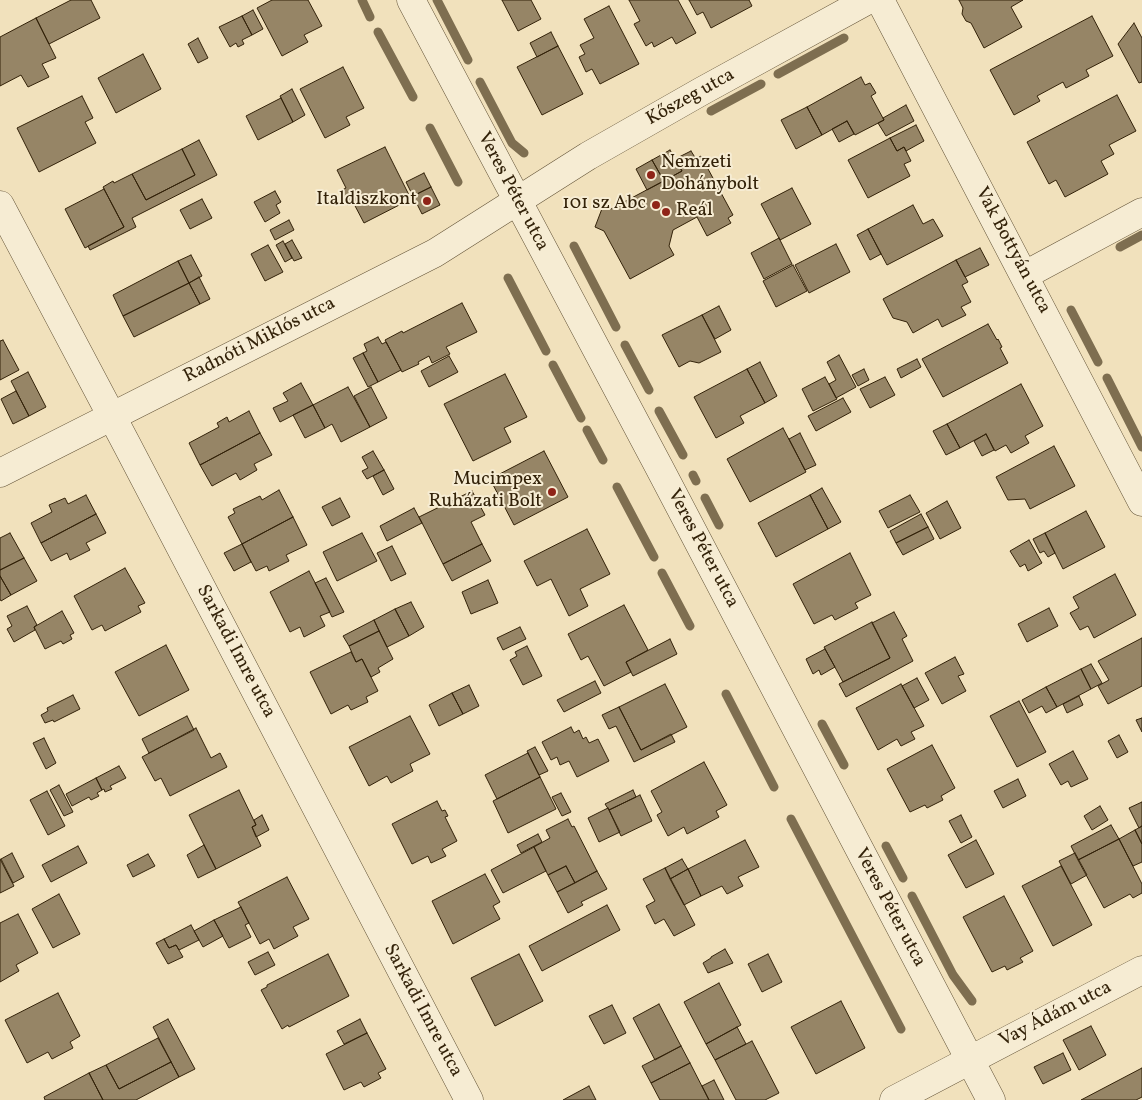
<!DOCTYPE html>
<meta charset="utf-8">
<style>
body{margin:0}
canvas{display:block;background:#f1e1bc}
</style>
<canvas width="1142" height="1100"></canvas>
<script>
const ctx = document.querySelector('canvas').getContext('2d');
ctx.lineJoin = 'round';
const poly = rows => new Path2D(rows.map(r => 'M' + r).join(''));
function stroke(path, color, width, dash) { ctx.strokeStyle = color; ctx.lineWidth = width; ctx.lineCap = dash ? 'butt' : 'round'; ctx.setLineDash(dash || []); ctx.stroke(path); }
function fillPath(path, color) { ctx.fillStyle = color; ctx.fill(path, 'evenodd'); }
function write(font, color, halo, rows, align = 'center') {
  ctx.font = font + ' Vollkorn,serif'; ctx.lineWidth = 4; ctx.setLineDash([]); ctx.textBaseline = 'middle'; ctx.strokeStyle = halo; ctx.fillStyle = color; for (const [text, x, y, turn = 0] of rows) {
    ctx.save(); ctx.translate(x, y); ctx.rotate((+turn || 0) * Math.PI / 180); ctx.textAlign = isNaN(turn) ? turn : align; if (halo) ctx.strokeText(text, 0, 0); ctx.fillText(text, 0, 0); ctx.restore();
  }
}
stroke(poly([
 [362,0,370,17],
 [437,0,468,60],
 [378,32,413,97],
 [778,74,844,38],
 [480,82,512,143,524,153],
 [711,111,761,84],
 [430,128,458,182],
 [574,246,616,327],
 [1120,247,1142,235],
 [508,278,546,351],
 [1071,310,1098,362],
 [625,345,649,390],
 [553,365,581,418],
 [1107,378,1142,447],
 [659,411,683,455],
 [587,430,603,460],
 [693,475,696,481],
 [617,487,654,557],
 [705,498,719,525],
 [662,573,690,626],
 [726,694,774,787],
 [822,724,844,765],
 [791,819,901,1029],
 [886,846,903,878],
 [912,896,953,975,972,1001]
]), '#7e6e50', 9);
const building = poly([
 [71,0,91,0,100,18,49,44,36,18,71,0],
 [272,0,308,0,322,26,304,35,308,42,282,56,257,8,272,0],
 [502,0,531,0,541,19,518,31,502,0],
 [629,0,678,0,696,33,676,44,672,37,654,47,652,42,646,46,634,24,640,21,629,0],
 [689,0,749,0,752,6,711,28,703,12,697,15,689,0],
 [959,0,1023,0,1011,7,1022,27,984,48,971,23,966,21,962,14,963,8,959,0],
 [609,6,639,64,600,84,592,69,586,72,579,57,585,54,580,45,594,38,584,19,609,6],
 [253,10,263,29,252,35,242,16,253,10],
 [242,16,252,35,242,40,244,44,238,47,236,43,230,47,219,27,242,16],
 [1092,16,1113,56,1086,70,1089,76,1066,88,1063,82,1037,96,1040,101,1014,115,990,70,1092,16],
 [36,18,56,58,42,64,49,77,28,87,21,75,0,86,0,37,36,18],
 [1134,23,1142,38,1142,82,1139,83,1118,44,1134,23],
 [551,32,558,46,537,57,530,43,551,32],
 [198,38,208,58,198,63,188,44,198,38],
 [558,46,583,94,542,115,517,67,558,46],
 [143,54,161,89,116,113,98,78,143,54],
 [343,67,364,108,346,117,350,125,325,138,300,89,343,67],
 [861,77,865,85,870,83,876,93,871,96,884,120,855,135,847,121,822,135,807,107,861,77],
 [292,89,305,115,293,122,280,96,292,89],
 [1117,95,1136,131,1109,145,1114,154,1101,161,1108,174,1065,197,1056,180,1049,184,1027,142,1117,95],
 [82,96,93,118,85,122,96,143,39,172,17,128,82,96],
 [281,98,293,122,258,140,246,116,281,98],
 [906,105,914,121,886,136,878,123,884,120,883,118,906,105],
 [807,107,822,135,796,149,781,120,807,107],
 [847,121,854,134,839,142,832,129,847,121],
 [916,125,924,141,906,151,904,147,897,151,890,138,916,125],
 [890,138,897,151,904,147,911,161,904,164,910,176,868,198,848,160,890,138],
 [199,140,217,175,132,218,136,227,90,250,88,246,124,227,103,187,113,181,114,183,132,174,146,200,195,175,182,149,199,140],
 [385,147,411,199,364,223,353,202,347,205,340,191,346,188,337,170,385,147],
 [182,149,195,175,146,200,132,174,182,149],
 [670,150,682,171,664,181,652,160,670,150],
 [691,151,696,159,701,156,733,215,728,218,731,223,707,236,697,217,673,230,669,246,674,255,630,279,604,231,595,227,603,206,611,209,682,171,675,159,691,151],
 [652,160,664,181,647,190,636,169,652,160],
 [424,173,431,187,413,196,406,182,424,173],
 [431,187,440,205,422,214,413,196,431,187],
 [792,188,811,224,780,240,761,204,792,188],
 [104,189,124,227,85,248,65,209,104,189],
 [275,191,281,202,276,205,280,213,265,222,254,202,275,191],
 [202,199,212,218,190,229,180,210,202,199],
 [913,205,923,224,933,219,943,236,887,265,868,229,913,205],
 [289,220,294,230,275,240,270,230,289,220],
 [868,229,881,254,870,260,857,235,868,229],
 [779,238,792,264,764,279,751,253,779,238],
 [292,240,302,258,294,261,285,244,292,240],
 [283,241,292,258,285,262,276,245,283,241],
 [836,244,850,272,809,293,795,265,836,244],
 [268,245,283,272,265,281,251,254,268,245],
 [980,248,989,265,965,277,956,260,980,248],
 [191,255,202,276,189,283,178,261,191,255],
 [956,260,968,282,962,285,971,302,961,307,966,315,942,327,938,319,913,333,907,322,893,318,883,299,956,260],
 [178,261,189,283,123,316,113,295,178,261],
 [793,265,807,291,776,307,763,281,793,265],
 [199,277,210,299,200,304,189,283,199,277],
 [189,283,200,304,134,337,123,316,189,283],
 [462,303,477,332,446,347,450,354,432,363,429,356,418,362,419,364,402,372,385,340,402,331,403,333,462,303],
 [719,306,731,330,715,339,702,315,719,306],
 [702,315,721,352,699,363,690,361,679,367,662,335,702,315],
 [988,324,997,340,998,339,1002,347,1000,348,1008,363,943,397,922,359,988,324],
 [378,337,382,344,386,342,401,370,378,382,363,353,367,351,364,344,378,337],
 [3,340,19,370,0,380,0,341,3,340],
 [363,353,378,382,368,387,353,358,363,353],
 [839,355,856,387,836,398,829,384,836,380,827,362,839,355],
 [449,356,458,372,429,387,421,371,449,356],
 [917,359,921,367,901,378,897,369,917,359],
 [760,362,777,396,765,403,747,369,760,362],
 [747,369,765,403,740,416,744,423,716,438,694,397,747,369],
 [864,369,869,380,858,386,852,375,864,369],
 [28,372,46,407,29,416,11,381,28,372],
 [505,374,527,417,504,428,511,442,473,461,444,404,505,374],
 [825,377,837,399,813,411,802,389,825,377],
 [885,377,895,395,870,408,860,389,885,377],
 [301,383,313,405,280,422,273,408,288,401,283,393,301,383],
 [1021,384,1043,426,1025,436,1029,443,1011,453,1006,445,995,451,986,434,960,448,947,424,1021,384],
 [348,387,370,427,341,442,332,424,325,428,313,405,348,387],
 [371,387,387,418,370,427,354,396,371,387],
 [16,391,29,416,13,424,1,399,16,391],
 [843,398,851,412,816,431,808,416,843,398],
 [313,405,325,428,305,438,293,415,313,405],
 [249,411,260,433,200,465,189,443,219,427,217,423,227,417,229,422,249,411],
 [947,424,960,448,946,455,933,431,947,424],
 [783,428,806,472,750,502,727,459,783,428],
 [260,433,272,455,254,464,257,470,240,480,236,473,212,486,200,465,260,433],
 [800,433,816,465,805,470,789,439,800,433],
 [986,434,994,450,982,456,974,441,986,434],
 [1054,446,1075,486,1030,509,1025,499,1008,500,996,477,1054,446],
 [373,451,384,470,367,479,362,471,368,468,362,457,373,451],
 [544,451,568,497,514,525,490,479,544,451],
 [384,470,394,489,383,495,373,476,384,470],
 [822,488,841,522,828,529,810,495,822,488],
 [279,490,293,517,242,544,228,517,235,513,233,509,260,496,262,500,279,490],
 [472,491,485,515,471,522,482,544,443,564,419,517,472,491],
 [86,495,96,514,41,543,31,523,52,512,49,505,65,498,68,504,86,495],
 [810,495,828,529,776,557,758,523,810,495],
 [910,495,920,512,888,528,879,511,910,495],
 [340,498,350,517,332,526,322,507,340,498],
 [947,501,961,528,940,539,926,513,947,501],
 [414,508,422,523,387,541,380,526,414,508],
 [1086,511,1105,547,1063,569,1045,533,1086,511],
 [96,514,106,533,86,543,90,550,70,560,67,553,51,561,41,543,96,514],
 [921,514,928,527,896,543,890,531,921,514],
 [293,517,307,545,286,555,289,561,269,571,267,566,256,571,242,544,293,517],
 [928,527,934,539,903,555,896,543,928,527],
 [587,529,610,574,580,589,588,606,569,616,551,579,537,586,524,561,587,529],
 [10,533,24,558,0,570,0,538,10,533],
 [362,533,377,561,337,581,323,552,362,533],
 [1045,533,1055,553,1048,557,1044,551,1040,553,1033,539,1045,533],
 [1029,540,1042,563,1028,571,1025,564,1020,567,1010,551,1029,540],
 [242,544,251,562,234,571,224,553,242,544],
 [482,544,491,561,452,581,443,564,482,544],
 [392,546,406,574,391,581,377,553,392,546],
 [850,553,871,595,855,603,858,608,835,620,832,615,814,624,793,584,850,553],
 [24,558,37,581,11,595,0,576,0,570,24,558],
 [125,568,145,603,138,606,141,612,105,631,102,625,92,630,74,596,125,568],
 [309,571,330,612,320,616,325,626,304,637,300,627,290,632,270,592,309,571],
 [1115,574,1136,615,1094,638,1088,626,1080,630,1070,613,1079,608,1073,597,1115,574],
 [0,576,11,595,1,601,0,599,0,576],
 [326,578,344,612,332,617,315,583,326,578],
 [488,580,498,603,471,614,462,592,488,580],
 [411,602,424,627,409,636,395,609,411,602],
 [624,605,648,650,626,662,631,672,604,686,588,656,581,660,568,634,624,605],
 [27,606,37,625,34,627,35,630,14,642,7,629,12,626,7,616,27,606],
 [1049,608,1058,626,1027,642,1018,624,1049,608],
 [395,609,409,636,387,647,374,620,395,609],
 [62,611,74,633,70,635,72,639,63,644,61,641,45,649,34,627,62,611],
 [894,612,907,636,902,639,913,661,846,697,839,684,890,658,872,623,894,612],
 [374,620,379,631,349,646,343,636,374,620],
 [872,622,890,658,843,682,824,647,872,622],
 [520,627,526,639,503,650,497,638,520,627],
 [379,631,393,659,378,668,380,672,371,677,362,659,356,662,349,646,379,631],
 [1142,638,1142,686,1108,704,1098,686,1109,680,1098,661,1142,638],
 [670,639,677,654,633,676,626,662,670,639],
 [166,645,189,690,139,716,115,672,166,645],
 [527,646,542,676,523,685,510,660,517,656,515,652,527,646],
 [825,649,835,667,821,675,819,670,813,674,806,659,825,649],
 [351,652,356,662,362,659,378,691,366,697,368,702,351,710,348,705,331,714,310,672,351,652],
 [955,657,964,674,958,676,966,691,942,704,925,673,955,657],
 [1091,664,1102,683,1091,689,1081,669,1091,664],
 [1081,669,1091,689,1057,707,1046,687,1081,669],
 [917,678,929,700,914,708,902,686,917,678],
 [595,681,601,693,564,712,557,700,595,681],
 [665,684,687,727,641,750,619,707,665,684],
 [901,684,924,726,911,732,915,739,901,746,897,739,878,750,856,708,901,684],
 [469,685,479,706,463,714,452,693,469,685],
 [1046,687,1057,707,1046,713,1042,706,1029,713,1022,700,1046,687],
 [452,693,463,714,439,726,429,705,452,693],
 [73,695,80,709,54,722,53,720,45,723,41,715,48,711,47,708,73,695],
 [1079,696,1083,705,1067,713,1063,704,1079,696],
 [1019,701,1046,752,1017,767,990,716,1019,701],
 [619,707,641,750,671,734,675,742,634,762,616,726,609,729,602,715,619,707],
 [187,716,194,730,149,753,142,739,187,716],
 [410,716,430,754,410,764,413,771,391,783,387,776,369,786,349,747,410,716],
 [1142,718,1142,732,1136,720,1142,718],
 [571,727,574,733,579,730,583,739,586,737,589,743,598,739,609,761,577,777,569,761,560,765,557,757,551,760,542,742,571,727],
 [196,728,211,758,220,753,227,767,170,796,161,778,155,781,142,757,196,728],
 [1119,735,1128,752,1117,758,1108,741,1119,735],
 [44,738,56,763,46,769,33,743,44,738],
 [932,745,955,788,941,796,943,800,927,808,925,805,910,812,887,769,932,745],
 [535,747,548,771,539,775,527,751,535,747],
 [1073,751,1088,779,1071,787,1068,781,1061,785,1049,764,1073,751],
 [528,753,540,777,497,799,485,775,528,753],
 [704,762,727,805,716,811,719,817,687,834,684,827,668,836,657,815,662,812,651,791,704,762],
 [119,766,126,778,110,786,112,789,105,792,104,789,102,790,96,778,119,766],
 [540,777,556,809,508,833,493,801,540,777],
 [96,778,102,790,97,793,99,796,91,800,89,797,72,806,66,794,96,778],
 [1018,779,1026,796,1003,808,994,791,1018,779],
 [59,785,73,812,64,816,50,790,59,785],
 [239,790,256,825,252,827,261,846,216,869,189,815,239,790],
 [633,790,636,797,609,810,605,804,633,790],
 [47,791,65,826,48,835,30,800,47,791],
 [561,793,571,812,562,816,552,797,561,793],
 [640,795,652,821,621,836,609,810,640,795],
 [437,801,442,811,445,810,448,816,445,817,457,841,442,849,446,856,431,863,428,856,412,864,392,824,437,801],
 [1142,802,1142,826,1139,828,1129,808,1142,802],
 [1100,806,1108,820,1092,830,1084,816,1100,806],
 [608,808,620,832,599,842,588,818,608,808],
 [262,815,269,830,256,837,252,827,256,825,254,820,262,815],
 [961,815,972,837,961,843,949,821,961,815],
 [568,819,572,827,574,826,597,871,575,883,566,866,548,875,534,847,550,838,546,830,568,819],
 [1111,825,1119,839,1078,860,1071,846,1111,825],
 [1142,826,1142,844,1135,830,1142,826],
 [1135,830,1142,844,1142,862,1133,866,1119,839,1135,830],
 [538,834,542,842,521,853,517,845,538,834],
 [1119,839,1142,884,1142,893,1133,898,1130,894,1104,908,1078,860,1119,839],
 [745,840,759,867,738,877,743,886,727,894,722,886,701,896,688,869,745,840],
 [976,840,994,874,966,888,948,855,976,840],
 [204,845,216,869,198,878,187,855,204,845],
 [78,846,87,863,51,882,42,865,78,846],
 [534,847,546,871,503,893,491,870,534,847],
 [12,853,24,877,13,883,1,859,12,853],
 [1075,853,1087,875,1071,884,1059,861,1075,853],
 [148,854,155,866,133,877,127,865,148,854],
 [0,859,14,886,0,893,0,859],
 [682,859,688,869,670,879,665,868,682,859],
 [566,866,575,883,557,892,548,875,566,866],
 [1061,866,1092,925,1053,946,1022,886,1061,866],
 [665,868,695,925,674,936,664,919,655,924,646,906,655,901,643,879,665,868],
 [688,869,701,896,684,905,670,879,688,869],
 [597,871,607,889,581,902,583,905,568,913,557,892,597,871],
 [485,874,500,902,493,906,500,919,453,944,432,901,485,874],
 [287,877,309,919,293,927,298,936,274,949,269,939,260,944,238,902,287,877],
 [59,894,80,934,53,948,32,909,59,894],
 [1004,896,1033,951,1020,958,1023,962,1007,970,1005,966,992,972,963,917,1004,896],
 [607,905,620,930,542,971,529,946,607,905],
 [241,907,249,923,245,925,251,937,229,948,214,920,241,907],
 [18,914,38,953,16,965,19,971,0,982,0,923,18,914],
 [214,920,223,936,203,947,194,931,214,920],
 [191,925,199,940,179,950,176,945,169,948,164,939,191,925],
 [164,939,169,948,176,945,183,957,168,964,156,943,164,939],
 [725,949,733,963,708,973,703,963,711,958,711,957,725,949],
 [268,952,275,965,255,975,248,962,268,952],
 [328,954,349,996,289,1027,288,1025,282,1029,261,990,267,987,267,985,328,954],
 [519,954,543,1001,495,1026,471,978,519,954],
 [768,954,782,982,762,992,748,964,768,954],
 [719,983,741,1025,706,1044,684,1002,719,983],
 [58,993,80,1036,70,1042,73,1048,52,1059,48,1052,27,1063,5,1020,58,993],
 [841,1001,865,1048,816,1074,791,1027,841,1001],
 [659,1004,681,1046,655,1060,633,1018,659,1004],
 [612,1005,626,1033,604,1044,589,1016,612,1005],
 [168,1019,195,1069,179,1077,153,1027,168,1019],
 [360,1019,367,1033,344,1044,337,1031,360,1019],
 [1091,1026,1106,1055,1079,1070,1063,1040,1091,1026],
 [737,1027,746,1044,715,1060,706,1044,737,1027],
 [367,1033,386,1069,378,1073,381,1078,364,1087,361,1082,344,1090,326,1054,367,1033],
 [158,1038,171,1062,119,1089,106,1065,158,1038],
 [752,1041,779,1093,765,1100,736,1100,715,1060,752,1041],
 [681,1046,690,1063,651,1083,642,1066,681,1046],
 [1063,1053,1071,1070,1043,1084,1034,1067,1063,1053],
 [171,1062,179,1077,136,1100,103,1100,89,1073,106,1065,119,1089,171,1062],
 [690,1063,709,1100,660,1100,651,1083,690,1063],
 [1142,1068,1142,1097,1136,1100,1081,1100,1142,1068],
 [89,1073,103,1100,45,1100,44,1097,89,1073],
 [714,1080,724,1100,709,1100,702,1086,714,1080],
 [589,1086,596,1100,563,1100,589,1086]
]);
fillPath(building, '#968566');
stroke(building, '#332209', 1);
const street = poly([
 [411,0,659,467,991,1100],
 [880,0,1142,502],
 [0,205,127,445,469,1100],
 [1025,275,1142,212],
 [0,473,435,253,588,156,702,91,868,0],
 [894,1100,1142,970]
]);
stroke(street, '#625236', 29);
stroke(street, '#f6ecd3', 28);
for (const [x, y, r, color] of [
 [651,175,5,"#8f2418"],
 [427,201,5,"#8f2418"],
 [656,205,5,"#8f2418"],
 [666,212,5,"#8f2418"],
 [552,492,5,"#8f2418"]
]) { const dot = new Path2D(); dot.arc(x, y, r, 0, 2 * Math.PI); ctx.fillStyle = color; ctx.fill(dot); stroke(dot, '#f6ecd3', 2); }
write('19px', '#332209', '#f6ecd3', [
 ["Kőszeg utca",691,98,-29],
 ["Veres Péter utca",512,192,62],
 ["Vak Bottyán utca",1012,251,62],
 ["Radnóti Miklós utca",260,341,-27],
 ["Veres Péter utca",702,549,62],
 ["Sarkadi Imre utca",235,652,62],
 ["Veres Péter utca",889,908,62],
 ["Sarkadi Imre utca",422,1011,62],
 ["Vay Ádám utca",1056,1015,-27]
]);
write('19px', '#332209', '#f6ecd3', [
 ["Nemzeti",661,164,"left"],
 ["Dohánybolt",661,186,"left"],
 ["Italdiszkont",417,201],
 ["101 sz Abc",646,205],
 ["Reál",676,212,"left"],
 ["Mucimpex",542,481],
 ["Ruházati Bolt",542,503]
], 'right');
</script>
